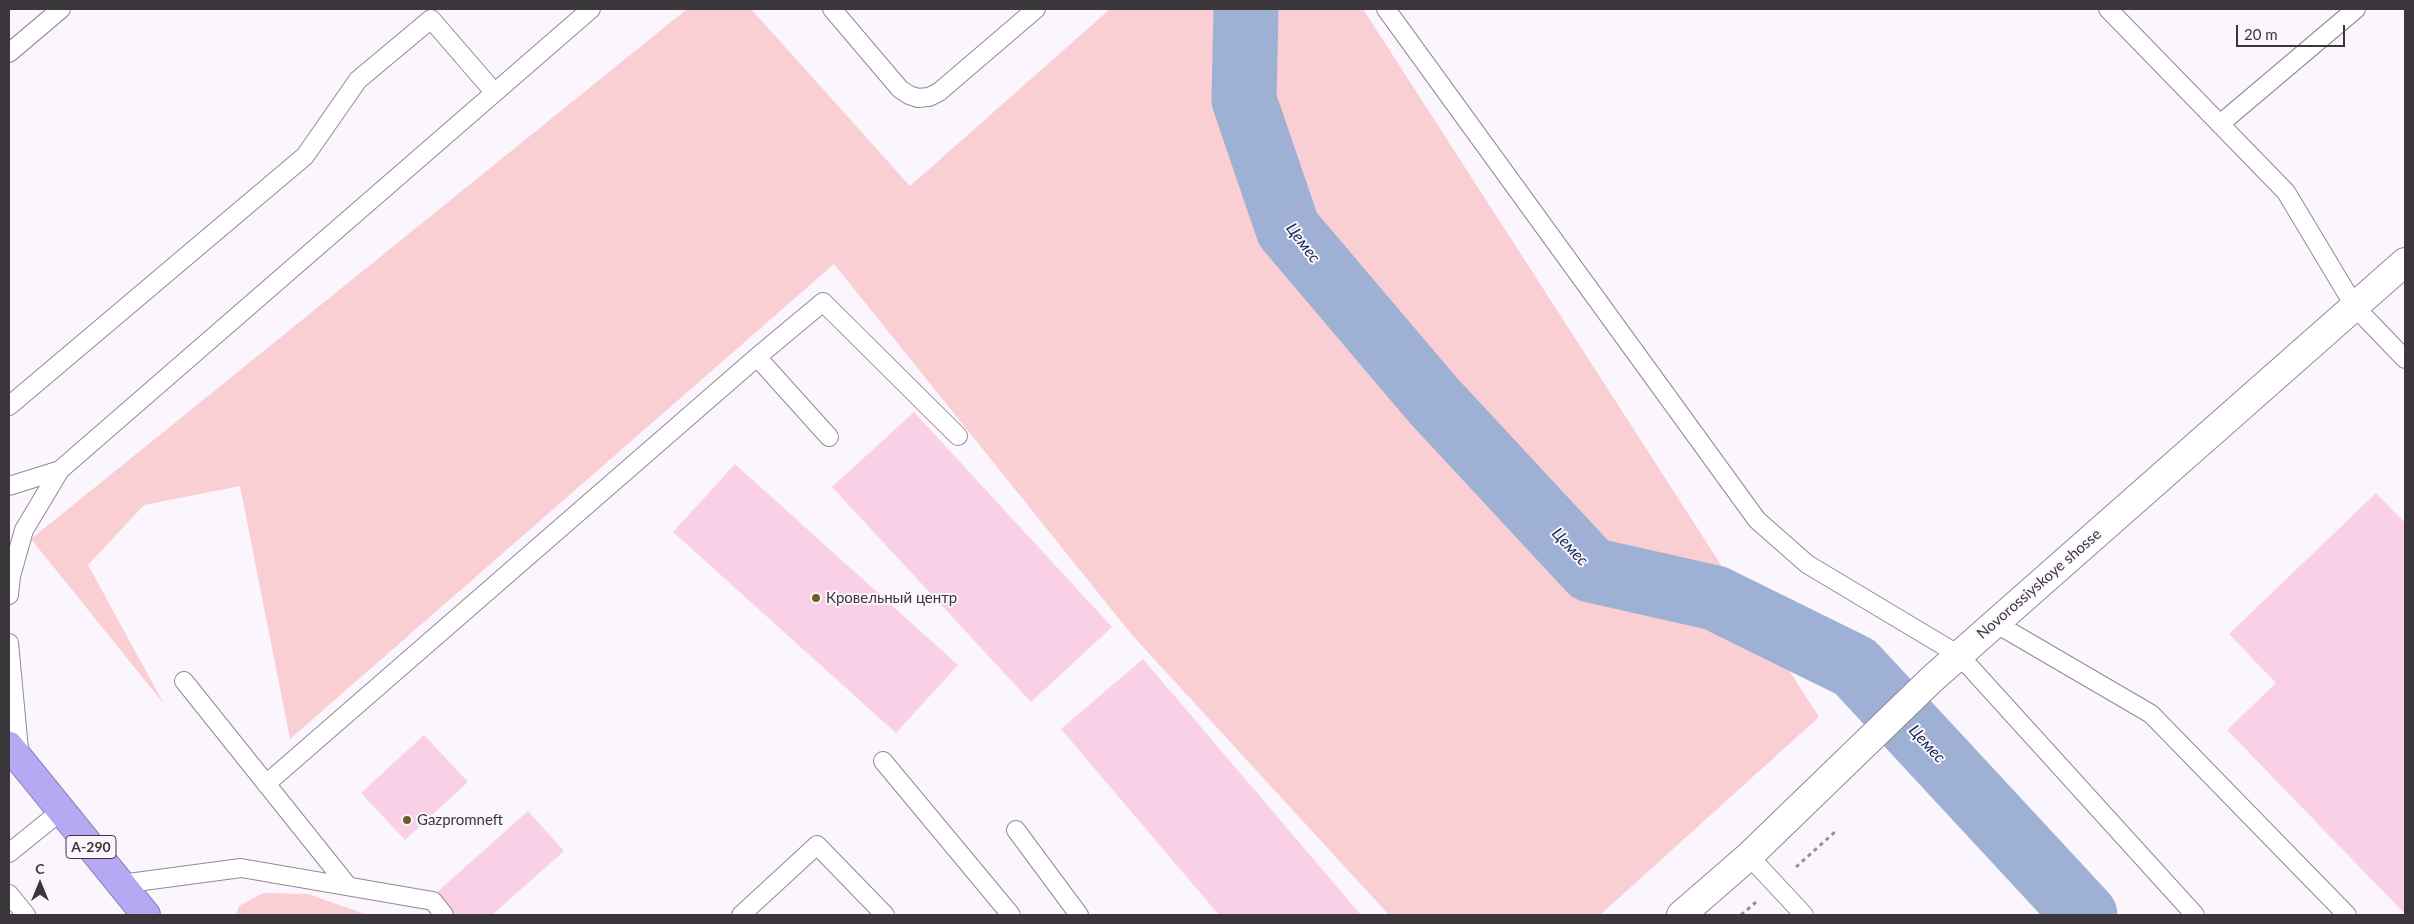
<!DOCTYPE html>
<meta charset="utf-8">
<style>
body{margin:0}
#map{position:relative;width:2414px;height:924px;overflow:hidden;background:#fbf6fd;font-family:Lato,sans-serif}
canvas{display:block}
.frame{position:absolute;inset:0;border:10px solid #3b363c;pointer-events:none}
.north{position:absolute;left:15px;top:859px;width:50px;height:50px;-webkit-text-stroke:4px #fbf6fd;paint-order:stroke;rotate:0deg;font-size:14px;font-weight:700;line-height:20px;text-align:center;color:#3b363c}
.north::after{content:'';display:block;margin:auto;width:18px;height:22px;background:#3b363c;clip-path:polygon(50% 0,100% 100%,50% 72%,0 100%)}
.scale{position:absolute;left:2236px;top:25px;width:109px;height:22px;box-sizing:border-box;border:2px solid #3b363c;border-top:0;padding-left:6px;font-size:15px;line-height:18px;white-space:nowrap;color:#3b363c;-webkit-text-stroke:4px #fbf6fd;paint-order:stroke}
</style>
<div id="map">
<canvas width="2414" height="924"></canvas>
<div class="frame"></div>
<div class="north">С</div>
<div class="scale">20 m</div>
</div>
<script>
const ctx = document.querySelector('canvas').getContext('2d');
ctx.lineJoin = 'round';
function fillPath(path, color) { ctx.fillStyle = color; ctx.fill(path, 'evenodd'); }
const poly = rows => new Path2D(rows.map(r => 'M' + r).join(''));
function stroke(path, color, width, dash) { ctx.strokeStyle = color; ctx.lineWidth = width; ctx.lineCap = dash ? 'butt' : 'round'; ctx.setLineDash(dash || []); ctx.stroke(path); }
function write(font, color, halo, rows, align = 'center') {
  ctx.font = font + ' Lato,sans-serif'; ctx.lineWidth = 4; ctx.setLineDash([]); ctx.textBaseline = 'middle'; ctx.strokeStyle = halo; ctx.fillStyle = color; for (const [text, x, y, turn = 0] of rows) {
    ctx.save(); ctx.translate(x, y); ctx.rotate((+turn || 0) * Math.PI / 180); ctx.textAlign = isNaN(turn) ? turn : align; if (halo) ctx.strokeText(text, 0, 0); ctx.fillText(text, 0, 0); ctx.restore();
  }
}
fillPath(poly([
 [687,9,751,9,910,186,1110,9,1363,9,1819,717,1600,915,1389,915,1132,635,834,264,290,739,240,486,144,505,88,565,164,704,31,539],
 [263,893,308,894,368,915,236,915,239,906]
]), '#f9cfd3');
stroke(poly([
 [1246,9,1244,100,1288,229,1433,400,1591,570,1715,598,1855,667,2085,915]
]), '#9eb0d3', 65);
fillPath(poly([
 [914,412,1112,627,1031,702,832,487],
 [735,464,958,665,896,733,673,532],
 [2376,493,2405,523,2405,914,2227,730,2276,683,2229,634],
 [1143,659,1361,915,1219,915,1061,729],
 [424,735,468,782,405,840,361,793],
 [528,811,564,851,492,915,456,915,436,893]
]), '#f9d0e6');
const lane = poly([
 [832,9,900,89,909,95,918,98,929,97,939,92,1036,9],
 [1386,9,1757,520,1807,564,1959,655,2195,915],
 [2108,9,2286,192,2355,307,2405,359],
 [9,53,61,9],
 [2220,124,2356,9],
 [757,357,823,302,958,436],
 [9,406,305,156,358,80,431,19,494,92],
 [9,486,60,470],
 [9,595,11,576,24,530,60,470,591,9],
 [1995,623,2151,714,2347,915],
 [9,643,20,760],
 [184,681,348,886],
 [883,761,1011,915],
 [266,784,757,357,829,437],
 [1016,830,1079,915],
 [9,853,61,811],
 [1749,856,1804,915],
 [121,884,241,868,433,901,444,915],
 [9,894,26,915],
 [741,915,817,845,885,915]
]);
const secondary = poly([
 [1681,915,1749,856,1932,679,2405,262]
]);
const highway = poly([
 [9,746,146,915]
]);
stroke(lane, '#938897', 20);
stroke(secondary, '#938897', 30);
stroke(highway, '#8a81b3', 30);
stroke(poly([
 [1796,867,1836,831],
 [1741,915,1756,902]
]), '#969198', 3, [4, 4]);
stroke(lane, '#fff', 18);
stroke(secondary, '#fff', 28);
stroke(highway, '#b5a9f3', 28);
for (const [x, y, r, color] of [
 [816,598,5,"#6c5d2a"],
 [407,820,5,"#6c5d2a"]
]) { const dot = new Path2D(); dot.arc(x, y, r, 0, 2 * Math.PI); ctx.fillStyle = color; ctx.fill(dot); stroke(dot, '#fbf6fd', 2); }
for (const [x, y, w] of [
 [91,847,50]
]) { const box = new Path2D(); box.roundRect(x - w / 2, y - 11.5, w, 23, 4); ctx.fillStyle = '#fbf6fd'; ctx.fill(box); stroke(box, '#3b363c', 1); }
write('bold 14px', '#3b363c', null, [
 ["А-290",91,847]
]);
write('15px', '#3b363c', '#fbf6fd', [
 ["Novorossiyskoye shosse",2039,584,-41]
]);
write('15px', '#3b363c', '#fbf6fd', [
 ["Кровельный центр",826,598],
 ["Gazpromneft",417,820]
], 'left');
write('italic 16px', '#162956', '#fbf6fd', [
 ["Цемес",1303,243,53],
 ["Цемес",1570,547,47],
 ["Цемес",1927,744,47]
]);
</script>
